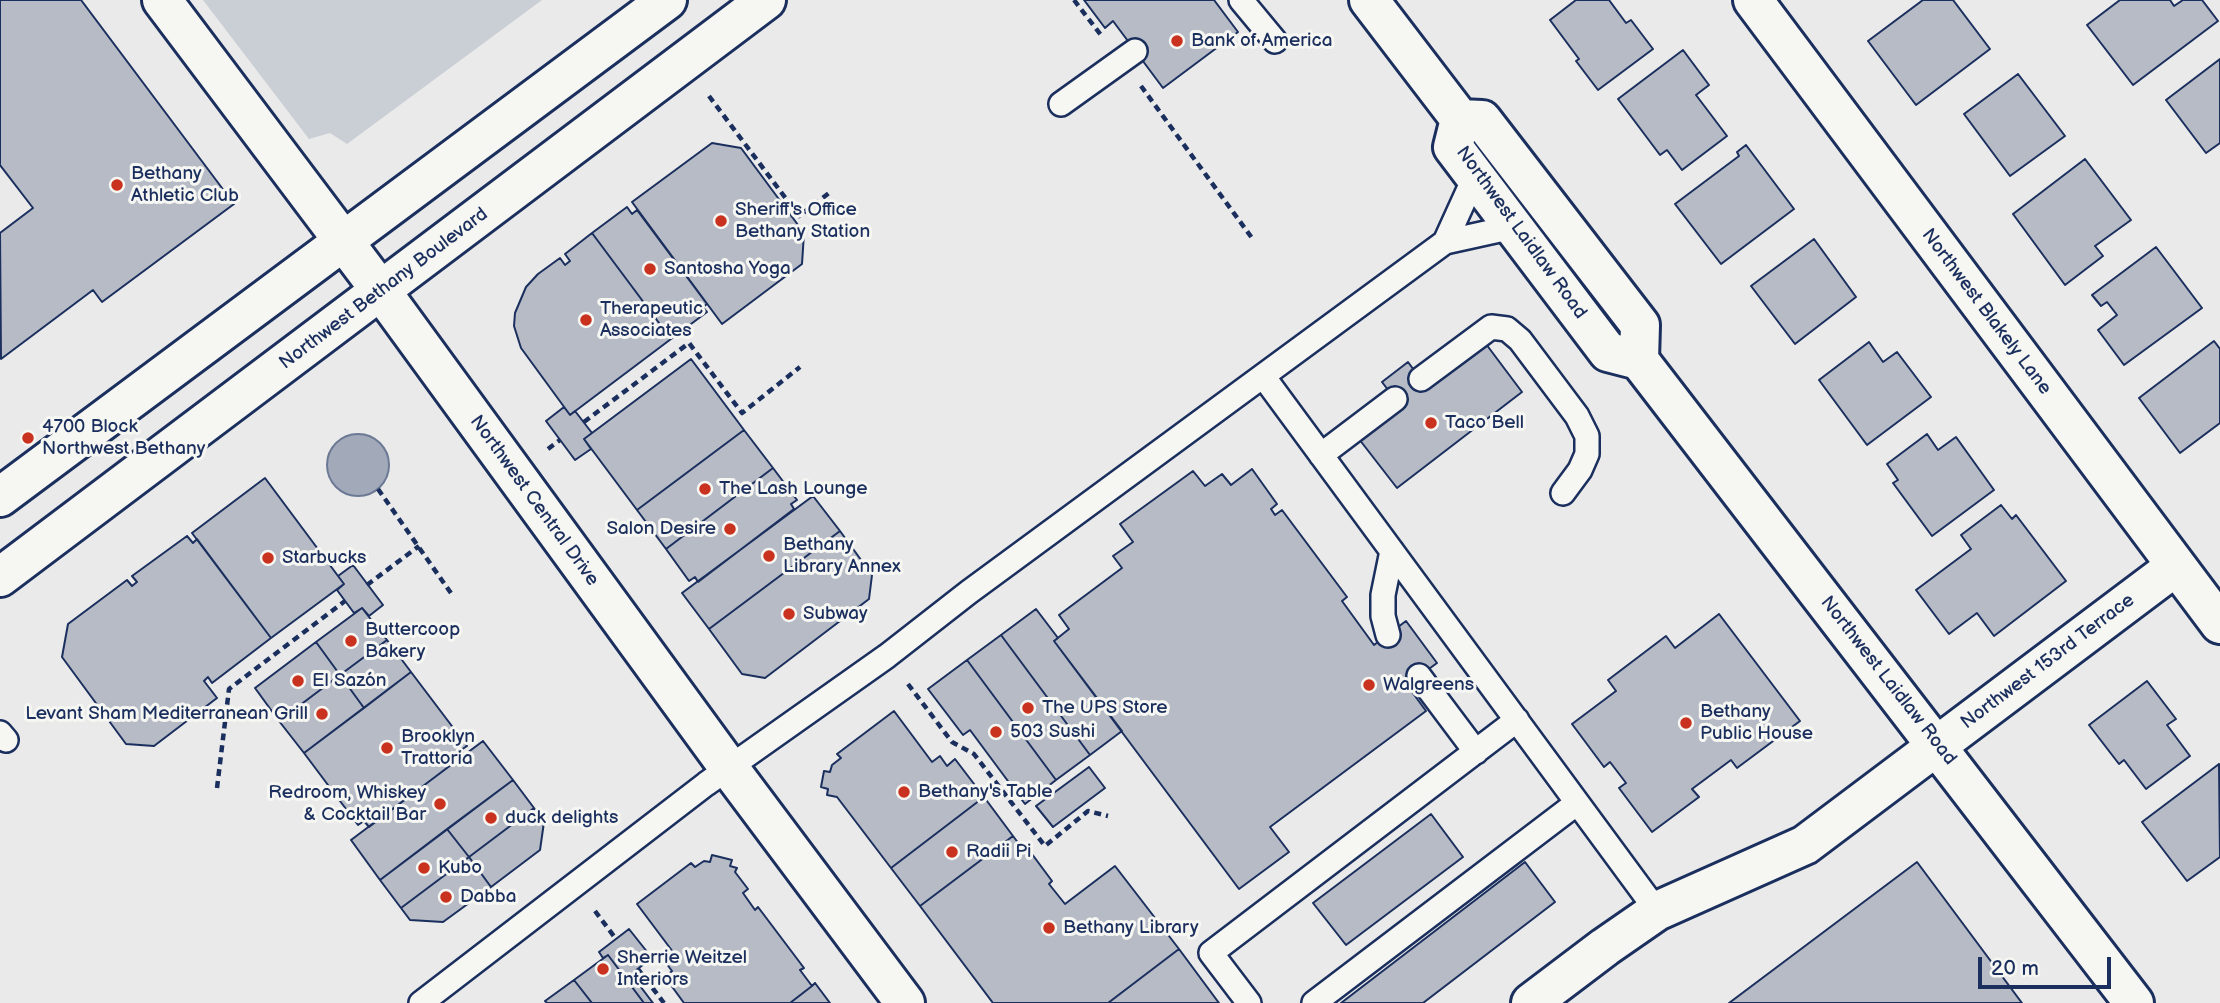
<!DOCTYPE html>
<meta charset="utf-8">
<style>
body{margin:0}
#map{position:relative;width:2220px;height:1003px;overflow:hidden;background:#e9eae9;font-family:"Balsamiq Sans",sans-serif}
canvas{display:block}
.scale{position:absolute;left:1978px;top:957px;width:133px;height:32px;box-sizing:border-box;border:4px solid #1b2f5e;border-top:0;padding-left:9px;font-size:21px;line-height:24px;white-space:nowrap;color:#1b2f5e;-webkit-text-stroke:5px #f6f6f2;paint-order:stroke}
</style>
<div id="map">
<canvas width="2220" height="1003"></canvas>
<div class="scale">20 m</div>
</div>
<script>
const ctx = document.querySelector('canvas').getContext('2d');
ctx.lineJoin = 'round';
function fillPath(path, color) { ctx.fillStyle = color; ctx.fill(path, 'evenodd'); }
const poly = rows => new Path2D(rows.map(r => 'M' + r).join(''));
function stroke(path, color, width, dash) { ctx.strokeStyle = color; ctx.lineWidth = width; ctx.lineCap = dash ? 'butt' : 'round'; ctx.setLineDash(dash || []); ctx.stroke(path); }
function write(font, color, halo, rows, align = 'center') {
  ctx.font = font + ' "Balsamiq Sans",sans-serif'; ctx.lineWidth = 6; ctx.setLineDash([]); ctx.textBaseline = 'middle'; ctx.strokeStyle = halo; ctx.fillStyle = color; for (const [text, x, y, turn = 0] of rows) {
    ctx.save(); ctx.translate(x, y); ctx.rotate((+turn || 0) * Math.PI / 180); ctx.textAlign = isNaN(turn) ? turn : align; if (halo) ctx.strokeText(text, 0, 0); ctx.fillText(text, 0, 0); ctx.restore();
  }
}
fillPath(poly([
 [203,0,542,0,347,144,330,133,309,139]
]), '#caced5');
const water = poly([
 '327 465a31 31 0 1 1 62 0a31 31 0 1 1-62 0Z'
]);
fillPath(water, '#a2aaba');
stroke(water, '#6c7995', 2);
const building = poly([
 [0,0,81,0,234,204,102,302,93,290,1,359,0,233,33,208,0,165,0,0],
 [1084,0,1214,0,1238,32,1163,88,1113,21,1105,28,1084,0],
 [1576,0,1609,0,1626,23,1631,20,1653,49,1598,90,1576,61,1579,59,1550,20,1576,0],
 [1923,0,1953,0,1990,49,1916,105,1868,41,1923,0],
 [2120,0,2170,0,2174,6,2183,0,2202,0,2218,21,2133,85,2087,25,2120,0],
 [1683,50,1709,85,1696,95,1727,136,1682,170,1667,150,1660,155,1618,99,1683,50],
 [2220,59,2220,143,2206,153,2166,100,2220,59],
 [2018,74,2065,136,2010,176,1964,114,2018,74],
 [712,143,741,148,804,233,802,264,722,324,632,202,712,143],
 [1746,145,1794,209,1721,264,1675,204,1739,156,1737,152,1746,145],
 [2085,159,2131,220,2095,246,2103,256,2065,285,2013,214,2085,159],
 [627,207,632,214,637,210,707,304,703,307,707,312,671,339,592,233,627,207],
 [592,233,671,339,570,415,521,348,514,326,515,313,526,287,538,274,560,258,565,265,570,261,565,254,592,233],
 [1814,239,1856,297,1795,344,1751,286,1814,239],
 [2156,247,2202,308,2124,365,2098,330,2117,315,2107,302,2101,306,2092,295,2156,247],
 [2214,341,2220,349,2220,423,2180,453,2139,398,2214,341],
 [1869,342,1883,362,1897,352,1931,397,1867,445,1819,380,1869,342],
 [1486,344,1522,392,1397,488,1359,439,1401,407,1382,382,1408,362,1428,389,1486,344],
 [691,359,744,430,637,510,584,439,691,359],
 [564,407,570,415,575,411,592,433,584,439,591,449,575,460,546,421,564,407],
 [744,430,773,468,666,549,637,510,744,430],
 [1927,434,1938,450,1956,437,1994,490,1932,536,1893,483,1898,480,1887,464,1927,434],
 [773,468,797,500,791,504,794,509,698,582,695,577,689,581,666,549,773,468],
 [1252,469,1277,504,1271,509,1275,515,1282,510,1347,597,1342,601,1374,645,1406,621,1437,663,1407,685,1426,711,1270,827,1289,852,1239,889,1054,641,1069,629,1059,615,1122,568,1113,556,1133,542,1120,524,1193,471,1205,486,1222,474,1231,485,1252,469],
 [265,478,344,584,271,638,192,533,265,478],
 [813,496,840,531,709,629,682,593,813,496],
 [2001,505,2012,519,2016,515,2066,581,1994,636,1977,613,1949,634,1916,590,1971,549,1961,535,2001,505],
 [840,531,872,575,869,599,765,678,742,674,709,629,840,531],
 [187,536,193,543,197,539,271,638,212,683,208,677,204,681,217,698,154,746,126,744,62,657,68,624,127,580,132,586,137,582,132,576,187,536],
 [353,565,383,605,369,616,362,608,354,613,337,590,344,584,338,576,353,565],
 [362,608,387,640,340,675,316,642,362,608],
 [1036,609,1058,638,1054,641,1122,731,1090,755,1001,635,1036,609],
 [1719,614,1800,721,1737,768,1731,760,1692,789,1699,797,1652,832,1619,788,1626,783,1610,762,1604,767,1572,724,1616,691,1608,680,1666,636,1675,648,1719,614],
 [1001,635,1090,755,1056,780,967,660,1001,635],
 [387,640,411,672,364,708,340,675,387,640],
 [316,642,340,675,279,721,255,688,316,642],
 [967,660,1056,780,1025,804,970,730,963,735,928,689,967,660],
 [411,672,467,746,461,750,464,755,369,827,364,821,358,825,304,753,411,672],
 [340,675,364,708,304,753,279,721,340,675],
 [2147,681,2176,719,2167,725,2190,756,2146,789,2124,760,2119,764,2089,725,2147,681],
 [894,711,932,762,940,756,947,766,955,759,984,797,891,868,837,797,827,795,828,789,821,787,824,771,830,772,832,765,841,758,837,754,894,711],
 [483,741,513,780,380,880,351,840,483,741],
 [2219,764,2220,857,2187,881,2142,822,2219,764],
 [1089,767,1105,788,1053,827,1036,806,1089,767],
 [513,780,534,808,469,857,447,829,513,780],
 [984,797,1013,836,920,906,891,868,984,797],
 [534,808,544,822,540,850,491,887,469,857,534,808],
 [1431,814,1463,857,1346,945,1313,903,1431,814],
 [447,829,469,857,401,908,380,880,447,829],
 [1013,836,1022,848,1026,846,1052,881,1049,884,1065,904,1115,866,1179,949,1108,1003,993,1003,920,906,1013,836],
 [712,855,732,860,730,866,737,868,735,872,748,889,743,893,755,910,758,907,804,968,800,970,812,986,790,1003,684,1003,665,977,672,971,666,963,676,956,637,904,691,863,695,867,704,861,710,862,712,855],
 [469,857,491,887,443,922,410,920,401,908,469,857],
 [1525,862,1555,902,1423,1003,1341,1003,1525,862],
 [1917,862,2022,1003,1729,1003,1917,862],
 [629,929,652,958,631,974,653,1003,644,1003,608,955,603,958,599,952,629,929],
 [1179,949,1219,1003,1108,1003,1179,949],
 [608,955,644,1003,592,1003,574,980,608,955],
 [574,980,592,1003,547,1003,545,1001,574,980],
 [815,983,830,1003,790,1003,812,986,815,983]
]);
fillPath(building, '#b6bbc6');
stroke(building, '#1b2f5e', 2);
const lane = poly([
 [1241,0,1275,41],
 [1061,104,1135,51],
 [1445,242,1475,176],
 [1263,376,1657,911],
 [1421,379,1491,327,1507,329,1520,340,1577,416,1587,436,1587,454,1580,470,1563,493],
 [1321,455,1395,399],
 [1388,635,1383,616,1383,595,1392,551],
 [1419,676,1476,752],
 [0,733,6,740],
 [421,1003,706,784,887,656,969,592,1445,242,1513,227],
 [1249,1003,1211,953,1517,720],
 [1314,1003,1577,803]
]);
const street = poly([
 [162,0,381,291,729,768,905,1003],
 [1753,0,2220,624],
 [1531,1003,1605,947,1657,911,1805,845,2176,566]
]);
const secondary = poly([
 [1369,0,1460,119],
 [1460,119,1453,147,1608,352,1639,360,2134,1003],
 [1460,119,1482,120,1640,325,1639,360],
 [0,497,667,0],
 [0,577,766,0]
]);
stroke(lane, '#1b2f5e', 28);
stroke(street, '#1b2f5e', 44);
stroke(secondary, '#1b2f5e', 44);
stroke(poly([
 [1074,0,1101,35],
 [1141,86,1252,238],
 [709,96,799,216,829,193],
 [584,422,689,343,742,413,800,367],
 [548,449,560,440],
 [378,489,453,596],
 [367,585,419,546],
 [908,684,952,742,974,754,1045,846,1088,811,1108,816],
 [217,788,229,689,345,601],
 [595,911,616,939],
 [638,969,664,1003]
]), '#1b2f5e', 4.5, [7, 5]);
stroke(lane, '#f6f6f2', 23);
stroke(street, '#f6f6f2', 38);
stroke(secondary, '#f6f6f2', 38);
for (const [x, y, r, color] of [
 [1177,41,7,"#c8321e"],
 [117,185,7,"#c8321e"],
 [721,221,7,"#c8321e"],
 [650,269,7,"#c8321e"],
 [586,320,7,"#c8321e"],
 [1431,423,7,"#c8321e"],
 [28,438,7,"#c8321e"],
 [705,489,7,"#c8321e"],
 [730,529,7,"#c8321e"],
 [769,556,7,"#c8321e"],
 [268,558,7,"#c8321e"],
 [789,614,7,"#c8321e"],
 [351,641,7,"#c8321e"],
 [298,681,7,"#c8321e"],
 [1369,685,7,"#c8321e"],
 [1028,708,7,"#c8321e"],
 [322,714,7,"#c8321e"],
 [1686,723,7,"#c8321e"],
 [996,732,7,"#c8321e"],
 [387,748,7,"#c8321e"],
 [904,792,7,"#c8321e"],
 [440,804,7,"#c8321e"],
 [491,818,7,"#c8321e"],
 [952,852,7,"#c8321e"],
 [424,868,7,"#c8321e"],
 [446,897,7,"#c8321e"],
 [1049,928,7,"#c8321e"],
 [603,969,7,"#c8321e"]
]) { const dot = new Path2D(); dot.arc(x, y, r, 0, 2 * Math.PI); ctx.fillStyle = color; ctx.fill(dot); stroke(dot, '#f6f6f2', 2.5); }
write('19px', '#1b2f5e', '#f6f6f2', [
 ["Bank of America",1191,41],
 ["Bethany",131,174],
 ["Athletic Club",131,196],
 ["Sheriff's Office",735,210],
 ["Bethany Station",735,232],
 ["Santosha Yoga",664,269],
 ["Therapeutic",600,309],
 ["Associates",600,331],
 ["Taco Bell",1445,423],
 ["4700 Block",42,427],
 ["Northwest Bethany",42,449],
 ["The Lash Lounge",719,489],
 ["Salon Desire",716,529,"right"],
 ["Bethany",783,545],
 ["Library Annex",783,567],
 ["Starbucks",282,558],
 ["Subway",803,614],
 ["Buttercoop",365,630],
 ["Bakery",365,652],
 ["El Sazón",312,681],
 ["Walgreens",1383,685],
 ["The UPS Store",1042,708],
 ["Bethany",1700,712],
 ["Public House",1700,734],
 ["Levant Sham Mediterranean Grill",308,714,"right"],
 ["503 Sushi",1010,732],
 ["Brooklyn",401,737],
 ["Trattoria",401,759],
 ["Bethany's Table",918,792],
 ["Redroom, Whiskey",426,793,"right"],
 ["& Cocktail Bar",426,815,"right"],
 ["duck delights",505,818],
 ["Radii Pi",966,852],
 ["Kubo",438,868],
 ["Dabba",460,897],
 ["Bethany Library",1063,928],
 ["Sherrie Weitzel",617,958],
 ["Interiors",617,980]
], 'left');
write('19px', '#1b2f5e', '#f6f6f2', [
 ["Northwest Laidlaw Road",1521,233,54],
 ["Northwest Bethany Boulevard",384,289,-37],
 ["Northwest Blakely Lane",1986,312,53],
 ["Northwest Central Drive",534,501,54],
 ["Northwest 153rd Terrace",2048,662,-37],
 ["Northwest Laidlaw Road",1888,681,52]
]);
</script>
